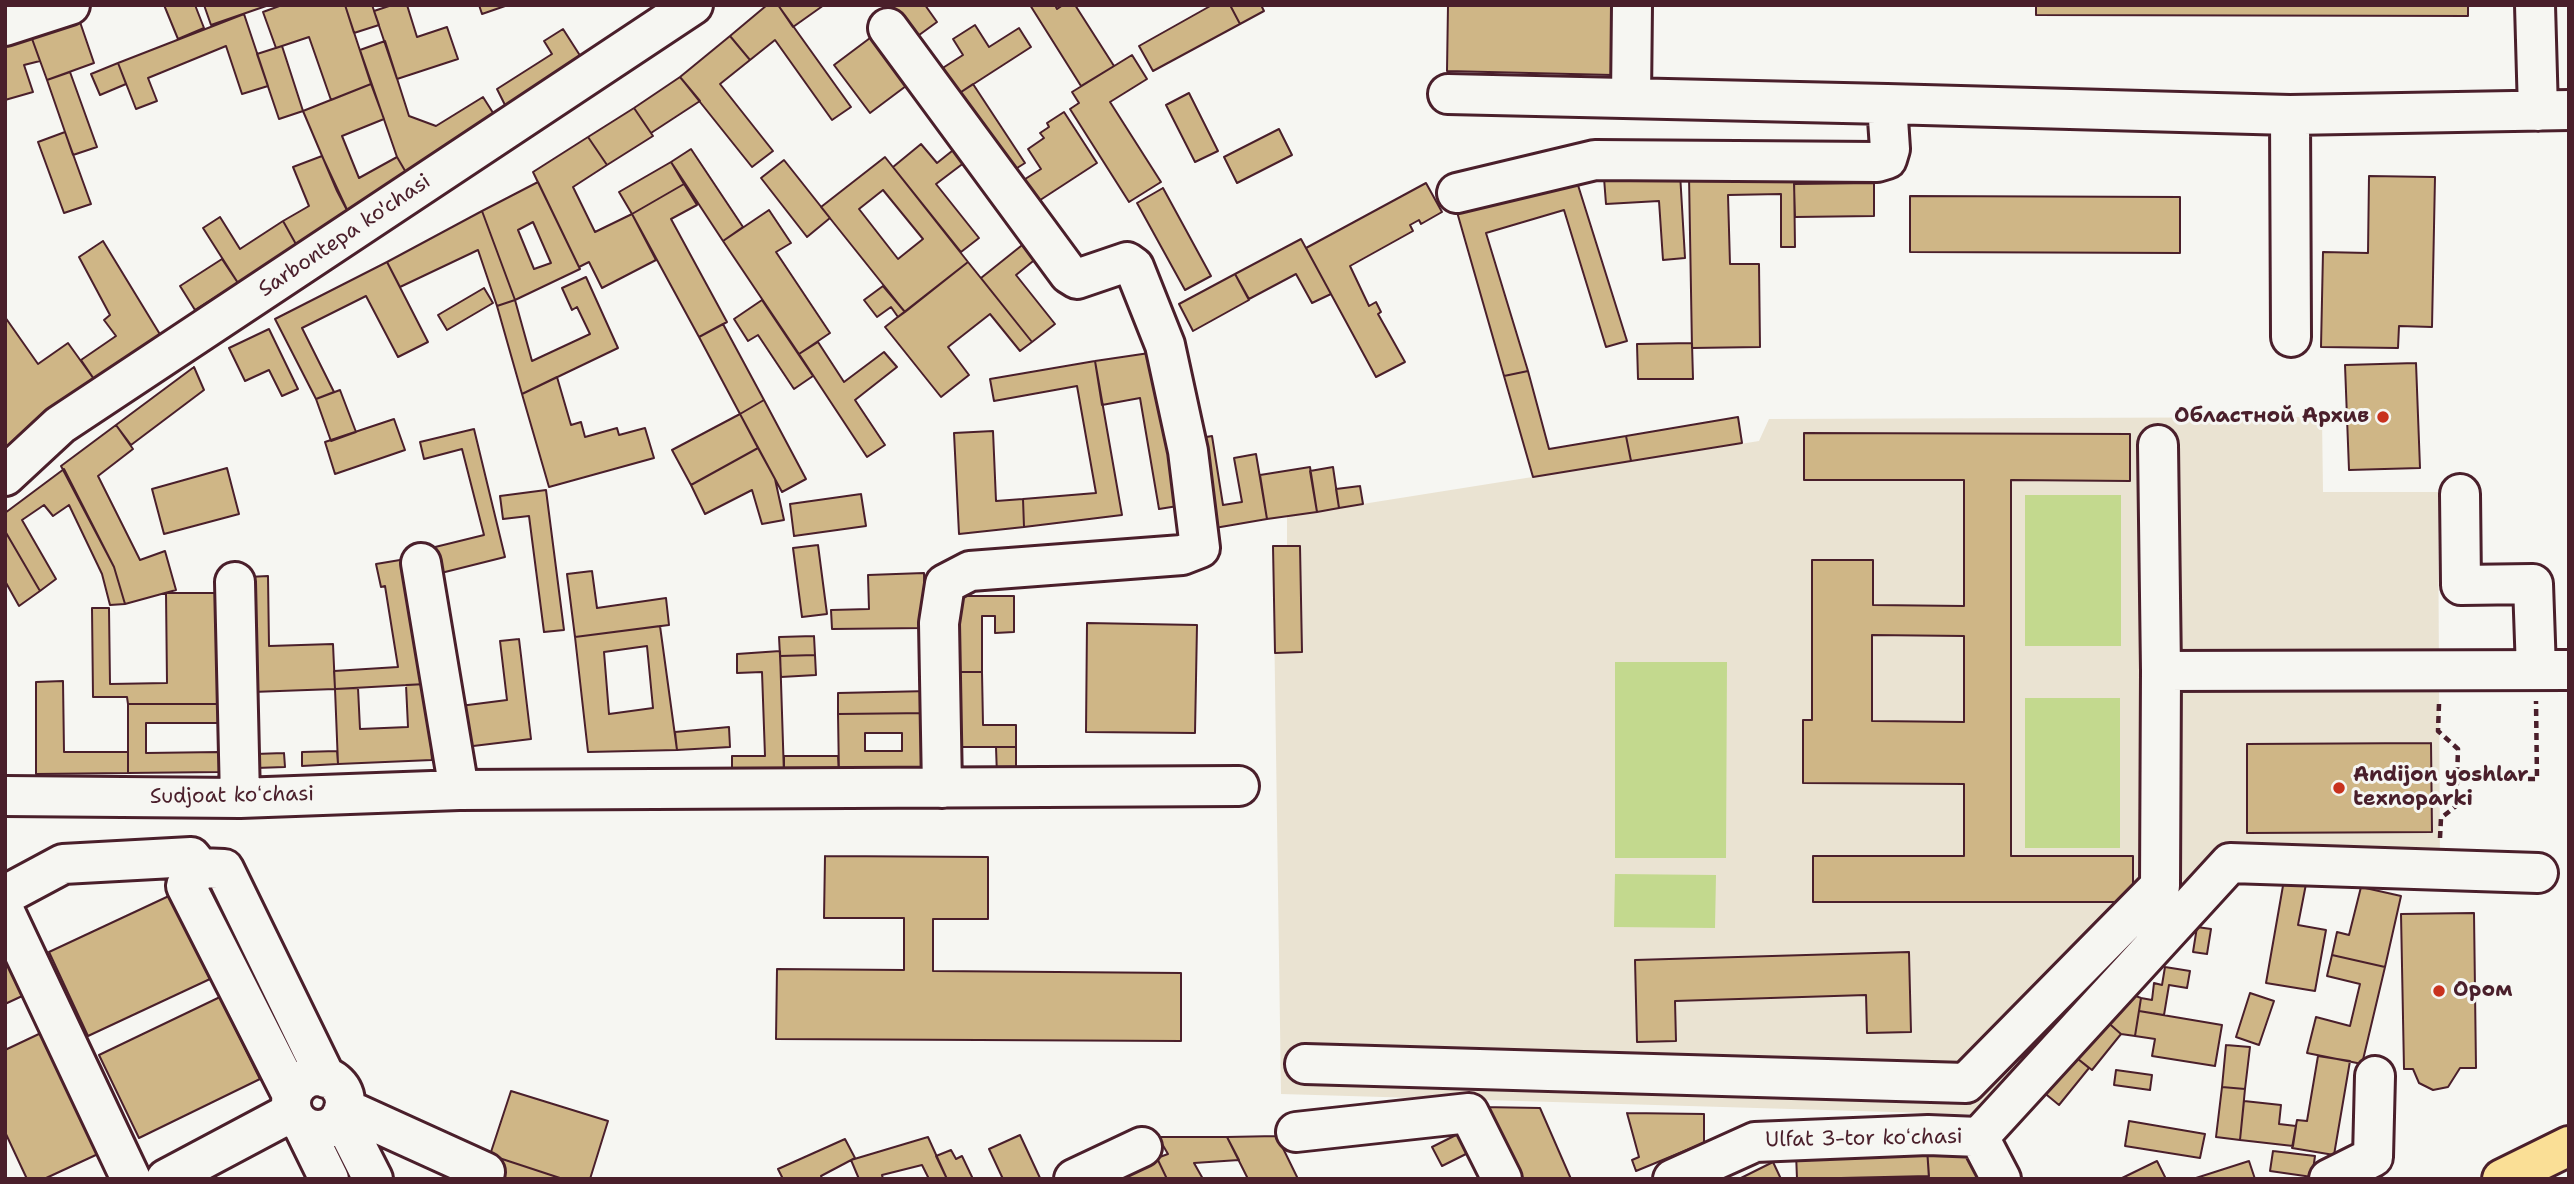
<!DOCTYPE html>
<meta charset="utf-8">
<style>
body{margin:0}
#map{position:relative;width:2574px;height:1184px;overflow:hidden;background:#f6f6f2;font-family:"Shantell Sans",sans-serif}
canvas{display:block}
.frame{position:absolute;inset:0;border:7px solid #4a1f2b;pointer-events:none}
</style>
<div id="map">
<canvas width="2574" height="1184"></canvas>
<div class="frame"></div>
</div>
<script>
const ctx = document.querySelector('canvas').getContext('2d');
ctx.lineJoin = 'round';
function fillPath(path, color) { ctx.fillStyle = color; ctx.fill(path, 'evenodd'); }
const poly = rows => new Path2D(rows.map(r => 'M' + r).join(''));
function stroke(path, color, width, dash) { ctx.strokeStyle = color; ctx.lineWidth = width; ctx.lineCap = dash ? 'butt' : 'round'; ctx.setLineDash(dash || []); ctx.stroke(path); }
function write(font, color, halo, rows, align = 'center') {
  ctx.font = font + ' "Shantell Sans",sans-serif'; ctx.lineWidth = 6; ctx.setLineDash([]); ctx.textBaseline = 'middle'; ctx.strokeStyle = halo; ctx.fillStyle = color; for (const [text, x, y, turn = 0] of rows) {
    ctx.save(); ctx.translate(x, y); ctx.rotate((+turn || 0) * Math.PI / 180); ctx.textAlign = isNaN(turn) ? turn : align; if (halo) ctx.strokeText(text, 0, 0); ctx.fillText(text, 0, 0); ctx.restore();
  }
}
fillPath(poly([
 [2322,417,2323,492,2438,492,2440,863,2222,863,1995,1115,1281,1094,1273,546,1287,546,1287,516,1759,441,1769,419]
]), '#eae3d2');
fillPath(poly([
 [2025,495,2121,495,2121,646,2025,646],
 [1615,662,1727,662,1726,858,1615,858],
 [2025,698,2120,698,2120,848,2025,848],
 [1615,874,1716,875,1715,928,1614,927]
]), '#c3d98e');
const building = poly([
 [164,5,195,5,204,28,178,39,164,5],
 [204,5,269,5,211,25,204,5],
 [282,5,345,5,371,84,331,100,309,37,276,48,263,12,282,5],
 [345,5,372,5,379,25,354,33,345,5],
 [392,5,407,5,417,37,447,27,458,59,397,79,374,11,392,5],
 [479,5,508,5,482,14,479,5],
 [767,5,778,5,851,107,832,120,775,40,750,60,730,36,767,5],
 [778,5,824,5,793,27,778,5],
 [892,5,925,5,937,22,915,38,892,5],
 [1030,5,1055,5,1057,9,1063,5,1075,5,1114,66,1081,86,1030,5],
 [1212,5,1230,5,1240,24,1153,71,1139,46,1212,5],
 [1230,5,1261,5,1264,11,1240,24,1230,5],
 [1448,5,1613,5,1612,75,1447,71,1448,5],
 [2036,5,2468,5,2468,16,2036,15,2036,5],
 [244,14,268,86,242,94,226,46,148,78,157,101,136,109,118,63,244,14],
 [80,22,94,63,47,80,31,36,80,22],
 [975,25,989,47,1019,28,1031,47,955,96,938,71,963,55,953,39,975,25],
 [563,29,588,68,511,117,497,89,552,54,544,41,563,29],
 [882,29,918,77,870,113,834,65,882,29],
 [31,36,40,61,24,65,33,92,5,100,5,43,31,36],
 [730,36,750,60,720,84,773,151,752,167,680,77,730,36],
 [385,41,409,116,436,126,483,97,502,127,411,181,397,157,360,50,385,41],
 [282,46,303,111,279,119,257,54,282,46],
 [1132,55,1147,79,1110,102,1161,182,1129,202,1070,109,1079,103,1072,92,1132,55],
 [118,63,126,84,100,95,91,74,118,63],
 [70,72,97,147,73,155,47,80,70,72],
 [680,77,700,101,651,133,634,108,680,77],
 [371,84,384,119,342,136,359,178,397,157,411,181,350,216,337,191,303,111,371,84],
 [973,84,1025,163,1006,175,955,96,973,84],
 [1189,93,1218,151,1195,162,1166,105,1189,93],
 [634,108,653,136,607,165,588,137,634,108],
 [1064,112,1097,163,1028,208,1014,186,1041,169,1028,149,1044,138,1040,133,1049,127,1047,123,1064,112],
 [1279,129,1292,155,1237,183,1224,157,1279,129],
 [65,132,91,204,64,213,38,142,65,132],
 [588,137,607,165,573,187,595,232,632,214,656,260,602,288,589,262,579,267,533,172,588,137],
 [962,143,973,156,936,184,979,238,961,252,893,167,921,144,937,163,962,143],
 [691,149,743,227,723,241,671,162,691,149],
 [322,156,350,216,297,246,283,221,309,206,293,167,322,156],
 [885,157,968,262,905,312,821,207,885,157],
 [883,190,923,239,898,259,859,209,883,190],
 [784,160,830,218,807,237,761,178,784,160],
 [671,162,684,184,632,214,619,192,671,162],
 [1680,173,1685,258,1663,260,1659,201,1606,204,1604,178,1680,173],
 [1794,174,1795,247,1781,247,1781,194,1728,195,1730,264,1759,264,1760,347,1692,348,1689,176,1794,174],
 [2369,176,2435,177,2432,327,2399,326,2398,348,2321,347,2323,252,2368,253,2369,176],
 [538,182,580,269,515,300,482,211,538,182],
 [533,222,551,263,534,269,518,230,533,222],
 [1577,182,1627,341,1606,347,1564,210,1486,233,1528,371,1504,376,1457,212,1577,182],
 [1426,183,1442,212,1421,224,1419,220,1410,225,1413,231,1350,266,1369,306,1376,302,1381,312,1378,314,1405,362,1376,377,1306,248,1426,183],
 [1874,183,1874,216,1795,217,1794,184,1874,183],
 [684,184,697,205,671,219,727,322,699,337,632,214,684,184],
 [1163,188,1211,276,1185,290,1137,203,1163,188],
 [1910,196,2180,197,2180,253,1910,252,1910,196],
 [769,210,791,243,776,252,830,333,799,354,723,241,769,210],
 [482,211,515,300,497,306,478,250,400,287,387,262,482,211],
 [220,217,240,249,283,221,297,246,238,283,203,228,220,217],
 [1031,238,1043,253,1016,275,1055,324,1032,342,981,278,1031,238],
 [1301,239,1331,294,1312,303,1296,274,1249,299,1235,274,1301,239],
 [103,241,161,336,96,382,81,360,116,336,104,320,110,315,79,257,103,241],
 [222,259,238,283,195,310,180,286,222,259],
 [387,262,428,342,398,357,366,296,302,328,334,392,316,399,275,319,387,262],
 [968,262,1032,342,1020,351,990,314,948,347,969,375,941,397,885,327,968,262],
 [1235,274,1249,300,1193,331,1179,304,1235,274],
 [586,277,618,348,522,394,497,306,515,300,532,361,590,334,577,307,572,310,562,288,586,277],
 [883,286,905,312,898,317,891,307,877,317,864,300,883,286],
 [484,288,493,303,447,330,438,315,484,288],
 [762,300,813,376,794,389,758,335,748,341,734,319,762,300],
 [5,317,38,364,68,343,96,382,5,452,5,317],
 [723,324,764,400,740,414,699,337,723,324],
 [269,329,298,389,282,396,269,370,245,381,229,348,269,329],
 [818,342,844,382,884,352,897,367,855,400,885,445,867,457,799,354,818,342],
 [1692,343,1693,379,1638,379,1637,344,1692,343],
 [1156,352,1184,505,1159,509,1140,398,1102,405,1095,361,1156,352],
 [1095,361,1122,515,1024,527,1023,499,1096,493,1077,386,994,401,990,379,1095,361],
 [2416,363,2420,468,2349,470,2345,365,2416,363],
 [194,367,204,390,131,445,116,425,194,367],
 [1528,371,1549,449,1626,436,1631,461,1533,477,1504,376,1528,371],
 [557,377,571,425,581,422,585,437,617,428,619,435,645,428,654,458,549,487,522,394,557,377],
 [340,390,356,432,331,441,316,399,340,390],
 [764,400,806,479,782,492,740,414,764,400],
 [740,414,758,448,691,485,672,450,740,414],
 [1738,417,1742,443,1631,461,1626,436,1738,417],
 [394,419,405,450,335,474,325,442,394,419],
 [116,425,133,449,98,476,140,560,165,551,176,590,125,604,114,567,61,466,116,425],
 [474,429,505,557,433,575,427,549,484,535,462,449,424,459,420,442,474,429],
 [993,431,996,501,1023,499,1024,527,959,534,954,433,993,431],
 [1804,433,2130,434,2130,481,2011,480,2011,856,2133,856,2133,902,1813,902,1813,856,1964,856,1964,784,1803,783,1803,720,1812,720,1812,560,1873,560,1873,605,1964,606,1964,480,1804,480,1804,433],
 [1872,635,1964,636,1964,722,1872,721,1872,635],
 [1212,436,1223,505,1242,502,1234,458,1256,454,1267,519,1209,529,1195,439,1212,436],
 [758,448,775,479,784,520,762,524,752,490,705,514,691,485,758,448],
 [1310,467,1317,512,1267,519,1260,475,1310,467],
 [1333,467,1339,508,1317,512,1310,471,1333,467],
 [227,468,239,514,164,534,152,489,227,468],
 [64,469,114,567,125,604,110,605,102,574,69,505,53,516,44,505,22,520,56,579,40,591,5,531,5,513,64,469],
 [1360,486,1363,504,1339,508,1336,489,1360,486],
 [546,490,564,630,544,632,529,516,503,519,500,496,546,490],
 [861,494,866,526,794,536,790,504,861,494],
 [5,531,40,591,19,606,5,581,5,531],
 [818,545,827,614,802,617,793,548,818,545],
 [1273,546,1300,546,1302,652,1275,653,1273,546],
 [406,559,426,684,335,689,334,671,398,667,385,586,381,587,376,564,406,559],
 [592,571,597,608,666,598,669,625,575,637,567,574,592,571],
 [924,573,925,628,832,629,831,610,869,609,868,575,924,573],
 [268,576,269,646,333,644,335,689,252,692,248,577,268,576],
 [166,593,218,593,219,704,128,704,127,697,93,697,92,608,109,608,110,684,167,683,166,593],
 [957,596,1014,596,1014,632,995,633,995,616,982,616,982,672,958,672,957,596],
 [1087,623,1197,625,1195,733,1086,732,1087,623],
 [660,626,677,750,588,752,575,637,660,626],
 [647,646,653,708,609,714,604,652,647,646],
 [814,636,815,655,780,656,779,637,814,636],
 [519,639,531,739,465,747,460,706,507,700,500,641,519,639],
 [780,651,784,775,732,775,732,756,765,756,762,672,737,673,737,654,780,651],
 [815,655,816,675,781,677,780,656,815,655],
 [958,672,982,672,983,725,1016,725,1016,747,958,747,958,672],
 [63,681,64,752,128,752,128,773,36,774,36,682,63,681],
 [426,684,432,760,338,764,335,689,358,688,360,729,408,727,406,685,426,684],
 [930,691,930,713,838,714,838,693,930,691],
 [128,704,219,704,219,723,146,723,146,753,219,752,219,772,128,773,128,704],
 [930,713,931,775,839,776,838,714,930,713],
 [865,733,902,733,902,751,865,751,865,733],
 [729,727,730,747,677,750,675,732,729,727],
 [2431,743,2432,832,2247,833,2247,744,2431,743],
 [996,747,1016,747,1016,776,997,776,996,747],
 [337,751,338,764,302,766,302,752,337,751],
 [284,753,285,767,256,768,255,754,284,753],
 [784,756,838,756,839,776,784,775,784,756],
 [825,856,988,857,988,919,933,919,933,971,1181,973,1181,1041,776,1039,777,969,904,970,904,918,824,918,825,856],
 [2284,880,2306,884,2298,925,2326,930,2315,991,2266,983,2284,880],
 [2361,887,2401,896,2385,967,2332,955,2337,932,2349,935,2361,887],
 [171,895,210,979,88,1036,49,952,171,895],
 [2474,913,2476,1068,2460,1068,2448,1087,2433,1090,2419,1083,2413,1069,2404,1069,2401,914,2474,913],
 [2197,927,2211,929,2207,954,2193,952,2197,927],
 [5,934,33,991,5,1004,5,934],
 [1909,952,1911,1032,1867,1033,1866,995,1675,1001,1676,1041,1637,1042,1635,960,1909,952],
 [2332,955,2385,967,2362,1064,2307,1053,2316,1017,2350,1026,2360,984,2327,976,2332,955],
 [2165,967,2190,971,2187,988,2169,985,2164,1015,2139,1011,2141,998,2152,1000,2154,983,2162,985,2165,967],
 [2128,993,2141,998,2135,1036,2121,1034,2104,1019,2128,993],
 [2250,993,2274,1001,2259,1045,2236,1037,2250,993],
 [220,997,260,1079,139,1138,99,1055,220,997],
 [2139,1011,2222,1025,2215,1066,2152,1056,2155,1039,2135,1036,2139,1011],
 [2104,1019,2121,1034,2092,1070,2073,1055,2104,1019],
 [41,1033,98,1154,44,1179,27,1179,5,1132,5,1050,41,1033],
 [2226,1045,2250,1047,2245,1089,2222,1087,2226,1045],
 [2073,1055,2089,1068,2059,1105,2042,1091,2073,1055],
 [2318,1056,2350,1061,2334,1155,2292,1148,2297,1120,2307,1121,2318,1056],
 [2116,1070,2152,1075,2150,1090,2114,1085,2116,1070],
 [2222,1087,2245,1089,2240,1140,2216,1137,2222,1087],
 [511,1091,608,1121,590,1179,563,1179,490,1155,511,1091],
 [2244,1101,2281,1105,2279,1124,2296,1126,2293,1146,2240,1140,2244,1101],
 [1481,1107,1540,1108,1571,1179,1516,1179,1481,1107],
 [1627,1113,1704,1114,1704,1143,1636,1171,1632,1160,1639,1157,1627,1113],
 [2129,1121,2205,1134,2200,1158,2125,1146,2129,1121],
 [1468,1129,1478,1148,1442,1166,1432,1147,1468,1129],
 [1020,1135,1040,1178,1038,1179,1003,1179,989,1149,1020,1135],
 [1277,1136,1298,1179,1248,1179,1227,1137,1277,1136],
 [928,1137,947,1179,929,1179,922,1165,882,1175,883,1179,859,1179,851,1160,928,1137],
 [1158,1137,1227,1137,1239,1160,1194,1163,1203,1179,1167,1179,1157,1158,1168,1154,1158,1137],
 [845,1139,855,1158,821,1176,822,1179,783,1179,778,1169,845,1139],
 [1976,1146,1978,1179,1929,1179,1927,1148,1976,1146],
 [1927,1148,1929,1176,1797,1179,1796,1153,1927,1148],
 [951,1150,956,1159,962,1156,973,1179,947,1179,936,1156,951,1150],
 [2273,1151,2315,1156,2312,1177,2270,1171,2273,1151],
 [490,1155,563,1179,483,1179,490,1155],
 [1157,1158,1167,1179,1116,1179,1157,1158],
 [2157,1161,2166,1179,2120,1179,2157,1161],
 [2249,1161,2255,1179,2196,1178,2249,1161],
 [1773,1162,1781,1179,1739,1179,1773,1162]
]);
fillPath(building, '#cfb686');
stroke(building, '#4a1f2b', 2);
const minor = poly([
 [2535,5,2538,111],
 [5,26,70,5],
 [888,28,1069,274,1077,279,1127,262,1134,267,1165,345,1188,451,1200,548,1182,555,970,571,945,584,939,623,942,788],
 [1448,94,1887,104],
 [1631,98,1632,5],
 [2290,115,2291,337],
 [1457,193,1595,160,1877,162,1887,159,1890,149,1887,104,2290,115,2569,110],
 [2158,445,2161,671],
 [5,476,60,425,693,5],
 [2460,494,2461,585,2533,584,2536,670],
 [421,563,459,790],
 [235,582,240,798],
 [5,796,240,798,459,790,1239,786],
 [200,868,186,886,292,1095],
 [5,895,63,864,191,857,200,868,224,869,326,1078],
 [5,912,131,1179],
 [1305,1064,1966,1083,2160,886,2161,671,2569,670],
 '291 1103a27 27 0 1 1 54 0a27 27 0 1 1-54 0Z',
 [344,1108,485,1172],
 [341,1116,373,1179],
 [303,1126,329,1179],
 [1296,1132,1469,1113,1502,1179],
 [1979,1137,2230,863,2538,873],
 [1979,1137,2001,1179],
 [166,1179,292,1112],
 [1074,1179,1142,1147],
 [1673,1179,1755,1142,1928,1135,1979,1137],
 [2329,1179,2373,1157,2375,1076]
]);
const major = poly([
 [2502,1179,2569,1146]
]);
stroke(minor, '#4a1f2b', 44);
stroke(major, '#4a1f2b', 44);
stroke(poly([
 [2439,704,2438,731,2458,749,2457,780,2537,779,2536,701],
 [2440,838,2441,818,2456,806,2457,780]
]), '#4a1f2b', 4.5, [7, 5]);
stroke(minor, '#f6f6f2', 38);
stroke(major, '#fadf96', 38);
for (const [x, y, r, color] of [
 [2383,417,7,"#c8321e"],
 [2339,788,7,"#c8321e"],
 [2439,991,7,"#c8321e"]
]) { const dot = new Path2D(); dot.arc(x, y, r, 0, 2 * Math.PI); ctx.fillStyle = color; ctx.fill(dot); stroke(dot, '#f6f6f2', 2.5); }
write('21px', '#4a1f2b', '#f6f6f2', [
 ["Sarbontepa ko'chasi",345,236,-34],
 ["Sudjoat koʻchasi",232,796,-1],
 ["Ulfat 3-tor koʻchasi",1864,1139,-1]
]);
write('bold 21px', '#4a1f2b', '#f6f6f2', [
 ["Областной Архив",2369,417,"right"],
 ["Andijon yoshlar",2353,776],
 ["texnoparki",2353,800],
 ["Ором",2453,991]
], 'left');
</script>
